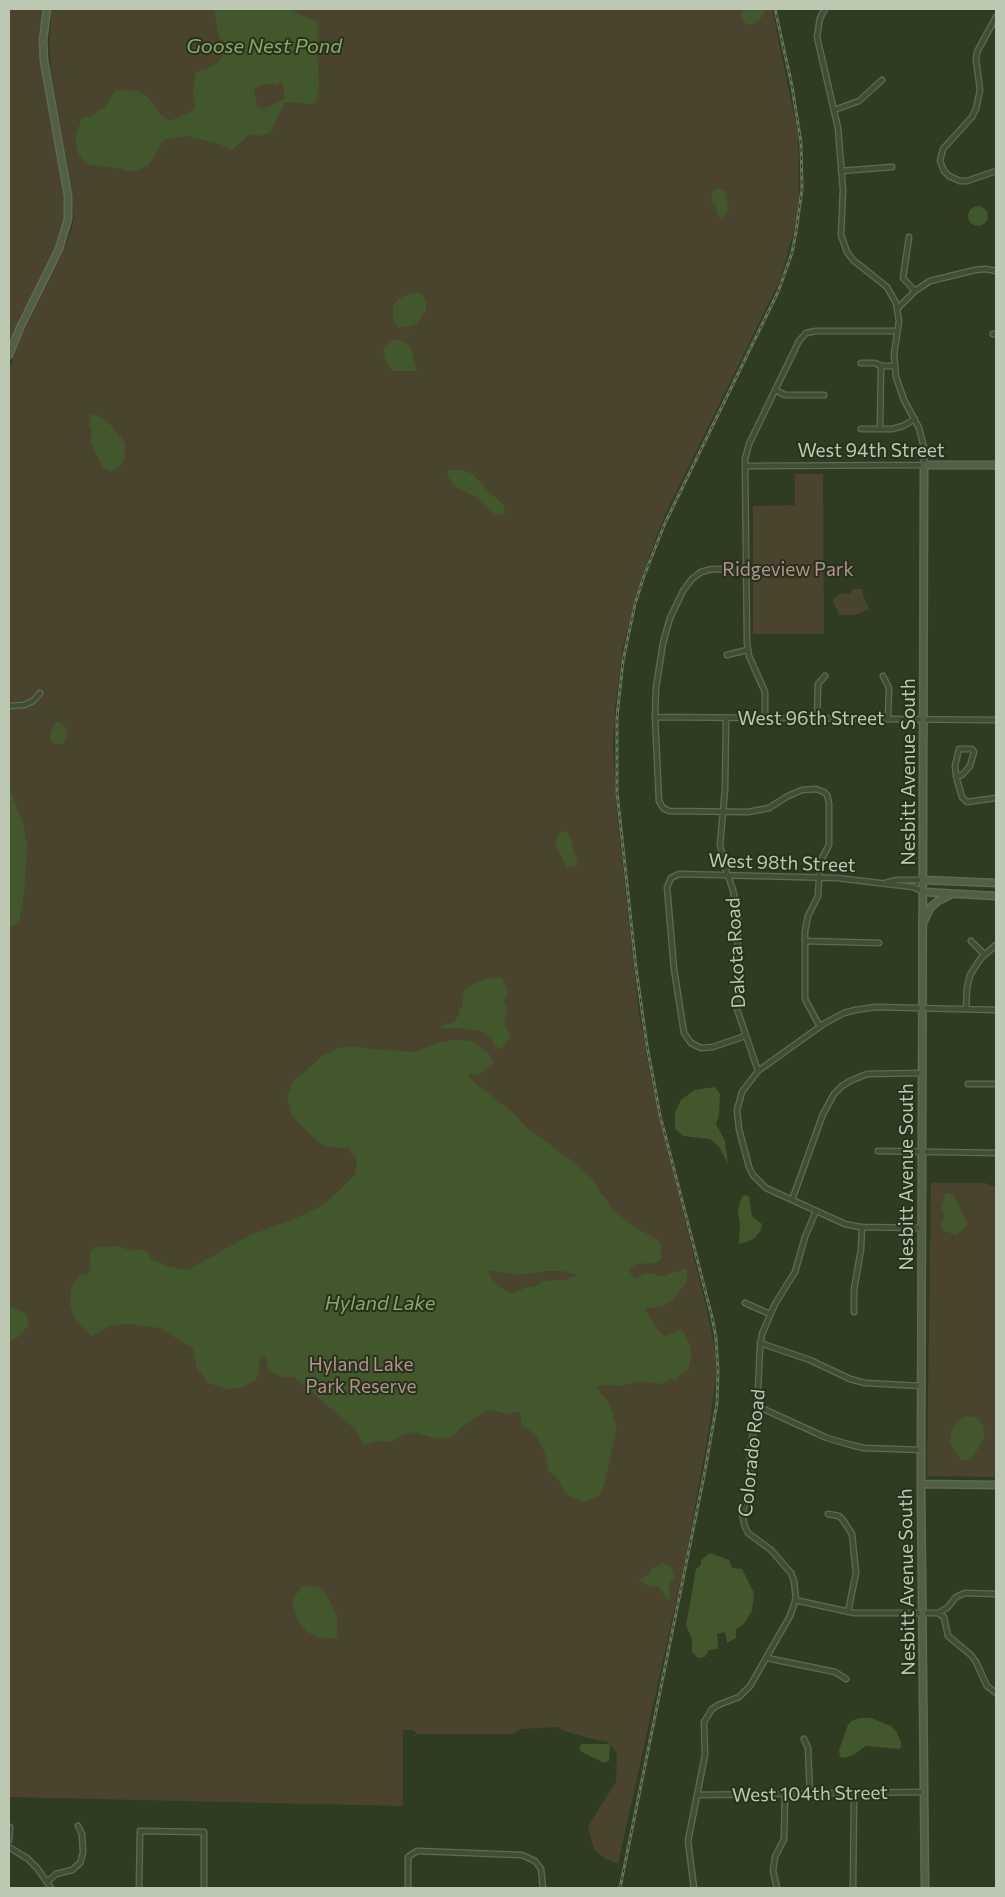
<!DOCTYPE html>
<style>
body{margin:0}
#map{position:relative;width:1005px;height:1897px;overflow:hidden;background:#303c22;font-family:Commissioner,sans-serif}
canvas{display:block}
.frame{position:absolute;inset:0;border:10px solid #bcc8b2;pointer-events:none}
</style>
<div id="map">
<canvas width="1005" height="1897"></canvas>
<div class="frame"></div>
</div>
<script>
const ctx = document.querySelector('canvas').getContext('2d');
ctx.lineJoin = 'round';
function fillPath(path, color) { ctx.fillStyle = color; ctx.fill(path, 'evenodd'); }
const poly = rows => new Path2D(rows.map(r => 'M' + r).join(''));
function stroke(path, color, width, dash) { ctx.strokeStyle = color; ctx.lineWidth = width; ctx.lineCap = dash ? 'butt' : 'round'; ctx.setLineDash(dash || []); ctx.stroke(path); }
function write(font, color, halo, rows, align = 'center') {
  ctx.font = font + ' Commissioner,sans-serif'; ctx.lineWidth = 4; ctx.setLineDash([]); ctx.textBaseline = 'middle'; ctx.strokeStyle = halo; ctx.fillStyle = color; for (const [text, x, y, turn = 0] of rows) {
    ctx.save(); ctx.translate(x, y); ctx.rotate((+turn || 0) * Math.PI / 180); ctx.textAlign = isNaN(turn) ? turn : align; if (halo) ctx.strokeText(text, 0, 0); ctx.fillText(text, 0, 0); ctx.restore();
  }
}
fillPath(poly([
 [9,9,43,9,39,37,40,56,64,201,64,215,62,229,58,241,20,317,9,345],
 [52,9,772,9,798,134,799,200,796,224,780,280,664,517,648,559,635,598,622,651,615,709,613,748,617,814,639,1014,652,1085,710,1324,715,1350,716,1374,709,1430,684,1565,618,1864,604,1858,594,1850,588,1826,616,1782,617,1754,608,1742,588,1738,564,1731,558,1727,521,1729,513,1734,418,1734,413,1730,403,1730,403,1806,9,1797,9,369,23,333,62,254,71,231,74,218,71,189,51,69,49,41],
 [795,474,823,474,824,634,753,634,753,506,795,505],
 [852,589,863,589,863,596,869,609,855,615,838,615,838,611,833,603,834,598,842,593,850,594],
 [931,1183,985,1183,996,1187,996,1477,927,1476]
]), '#4a442e');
fillPath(poly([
 [214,9,289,9,317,22,319,32,315,49,318,60,319,84,316,102,310,104,285,102,270,133,259,136,250,134,232,150,219,144,188,136,167,139,163,141,149,165,141,169,131,172,122,169,86,164,78,153,75,137,82,118,89,117,105,107,116,90,137,91,149,98,160,114,169,121,193,111,195,106,193,95,195,72,207,69,221,60,226,43,219,38],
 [280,82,283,84,285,98,268,107,262,109,257,108,254,88,269,83,276,85],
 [742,9,767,9,762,17,753,24,747,25,741,17],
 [718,188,725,191,729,211,721,219,715,210,717,209,716,205,711,202,713,191],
 '968 216a10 10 0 1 1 20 0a10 10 0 1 1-20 0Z',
 [412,293,421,293,423,295,426,300,426,310,417,324,399,328,393,319,393,305,400,298],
 [392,340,402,341,410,346,417,371,392,371,385,359,383,348],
 [91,414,96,415,108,422,124,441,126,447,124,460,117,469,111,471,103,468,93,447,90,440,92,430,89,425],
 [449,470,462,470,473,474,488,491,504,505,505,513,497,515,490,511,477,498,456,487,447,476],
 [57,722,62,723,67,730,66,740,62,744,54,744,50,739,51,731],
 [9,790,11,792,23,824,27,844,24,893,22,908,19,922,9,928],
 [566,831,571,839,577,861,577,865,573,867,567,867,565,864,555,843,560,832],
 [500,977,505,982,508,992,504,1002,507,1009,504,1023,510,1034,509,1040,500,1050,494,1045,491,1038,482,1031,459,1028,442,1029,440,1026,454,1022,458,1016,460,1008,462,1007,464,991,469,986,484,980],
 [453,1040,473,1041,490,1055,493,1060,493,1064,483,1072,477,1075,470,1074,469,1077,475,1083,510,1110,530,1131,549,1143,552,1147,570,1159,595,1182,601,1194,606,1199,613,1210,634,1227,655,1238,660,1243,662,1258,656,1263,636,1264,629,1269,631,1274,635,1279,643,1274,649,1273,667,1277,666,1274,682,1271,685,1268,687,1270,687,1282,672,1301,661,1307,646,1308,645,1310,659,1332,666,1336,680,1329,685,1334,690,1346,691,1358,688,1370,679,1375,676,1380,670,1379,662,1384,637,1381,623,1386,600,1385,597,1387,602,1395,609,1402,617,1428,604,1486,598,1497,583,1502,566,1494,557,1478,548,1471,545,1453,536,1435,523,1426,520,1421,522,1418,519,1411,508,1414,492,1410,483,1413,463,1426,453,1436,444,1438,434,1438,414,1432,400,1436,391,1442,377,1441,364,1445,355,1429,294,1377,283,1377,268,1370,265,1356,260,1357,258,1374,254,1381,240,1388,226,1389,208,1383,197,1368,193,1349,160,1328,128,1324,110,1326,92,1336,75,1320,70,1306,71,1287,81,1274,86,1276,91,1270,89,1253,95,1247,119,1246,131,1251,139,1249,148,1252,151,1259,170,1267,188,1270,248,1236,301,1216,325,1204,355,1175,357,1159,348,1148,327,1147,316,1140,292,1116,287,1096,294,1080,305,1072,322,1056,339,1048,351,1046,381,1050,416,1052,437,1043],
 [490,1270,517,1275,545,1271,563,1271,578,1275,564,1280,542,1281,536,1286,526,1287,515,1293,507,1292,493,1281,489,1273],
 [715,1087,720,1094,719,1114,716,1124,725,1141,728,1164,719,1147,710,1139,683,1136,675,1129,675,1112,681,1100,694,1090],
 [948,1193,953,1194,968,1225,956,1235,944,1231,941,1226,945,1215,941,1208,945,1194],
 [743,1195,749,1196,752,1216,762,1224,761,1230,754,1239,739,1244,740,1224,738,1212,740,1201],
 [9,1306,26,1314,29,1325,18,1337,9,1342],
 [965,1416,976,1417,983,1425,985,1436,973,1457,967,1461,960,1459,950,1443,951,1432,955,1424],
 [710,1553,729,1560,732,1568,742,1569,754,1593,752,1611,743,1625,736,1629,736,1638,727,1643,725,1632,717,1634,718,1649,709,1650,705,1657,698,1658,692,1652,692,1640,686,1625,696,1569,701,1565,701,1560],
 [663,1563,671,1566,674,1577,669,1585,671,1599,667,1600,659,1587,651,1587,639,1580,649,1574,652,1568],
 [302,1586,319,1587,326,1593,337,1617,337,1636,333,1639,319,1637,307,1632,297,1619,292,1601],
 [859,1718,871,1718,891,1726,896,1731,901,1742,901,1747,899,1749,866,1746,855,1754,845,1758,840,1757,839,1750,848,1725,851,1721],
 [583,1744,606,1744,610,1745,609,1761,604,1763,580,1751,580,1745]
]), '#42572b');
stroke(poly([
 [397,342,405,334,410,326]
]), '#42572b', 1);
const street = poly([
 [996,17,977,52,976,59,980,90,976,109,972,117,943,149,940,161,944,171,949,176,960,181,967,181,996,171],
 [834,110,859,101,882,80],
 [841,171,892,167],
 [909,237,903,278,915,291],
 [898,308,915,291,930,281,975,270,986,269,996,271],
 [993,334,996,334],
 [861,363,875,363,881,366,894,366],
 [775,390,785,395,824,395],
 [861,429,892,429,903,426,915,419],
 [880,429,881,366],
 [745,466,924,465,924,448,919,428,904,400,896,377,894,354,899,321,896,303,887,287,853,260,847,252,841,235,843,190,838,128,817,37,820,18,825,9],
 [746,570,712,569,701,572,692,579,683,591,670,618,663,643,656,688,655,717,659,801,663,808,669,811,748,812,769,808,788,796,802,790,816,789,824,792,827,795,829,803,829,845,820,862,818,896,808,916,805,931,805,999,820,1027],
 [727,655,747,650],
 [883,676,889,688,888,719],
 [9,706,24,705,33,701,40,693],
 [655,717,996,720],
 [726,718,725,790,720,845,726,870,733,890,738,917,737,1009,758,1071,742,1092,737,1110,739,1129,749,1167,753,1175,766,1188,845,1224,860,1227,922,1228],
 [765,718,765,692,749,656,747,643,745,459,749,444,799,341,806,333,816,331,897,331],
 [817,719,818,684,825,676],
 [956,776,962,775,970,766,974,752,972,749,959,749,955,766,956,776,962,797,967,802,996,798],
 [885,883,897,880,923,880],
 [805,941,879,943],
 [971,941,984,954],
 [966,1009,967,988,970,975,981,958,996,945],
 [745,1036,713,1047,701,1048,691,1043,684,1033,674,969,667,887,671,878,679,874,837,878,913,887,924,892],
 [758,1071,825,1023,844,1013,855,1010,876,1007,996,1010],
 [968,1084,996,1084],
 [878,1151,996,1153],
 [792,1200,823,1114,834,1094,842,1086,850,1081,867,1074,923,1073],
 [745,1303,770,1314],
 [854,1312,854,1290,861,1249,862,1227],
 [760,1343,810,1360,850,1379,865,1383,922,1386],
 [757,1406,827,1438,851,1445,864,1448,922,1450],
 [828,1514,839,1516,843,1520,852,1534,856,1573,848,1612],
 [795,1600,854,1613,938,1613,947,1608,956,1597,965,1593,996,1594],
 [938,1613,944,1617,948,1636,971,1655,976,1662,987,1686,996,1693],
 [767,1658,835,1672,846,1679],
 [804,1739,808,1748,810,1794],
 [697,1795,924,1792],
 [9,1840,10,1827],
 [9,1847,28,1859,37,1868,51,1888],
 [47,1882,56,1874,72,1870,80,1863,83,1853,82,1834,78,1826],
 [139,1888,140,1831,204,1832,204,1888],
 [408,1888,408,1857,417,1851,522,1855,535,1861,541,1869,543,1888],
 [694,1888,688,1841,705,1755,704,1722,712,1709,718,1705,739,1697,750,1686,790,1616,796,1599,794,1581,791,1573,771,1550,748,1533,745,1527,742,1514,750,1490,750,1451,757,1411,760,1348,762,1334,775,1304,795,1272,805,1237,816,1211],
 [777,1888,773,1871,775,1857,784,1839,785,1794],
 [853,1888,854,1793]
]);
const secondary = poly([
 [9,355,20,328,59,249,68,219,68,196,44,60,43,40,47,9],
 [923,880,996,883],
 [924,892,996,896],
 [924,921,930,908,938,901,950,895],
 [921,1484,996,1485],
 [925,1888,921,1484,924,465,996,465]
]);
stroke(street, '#5f6a54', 7);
stroke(secondary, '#5f6a54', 9);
stroke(street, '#424d36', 4.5);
stroke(secondary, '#516044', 6);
const rail = poly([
 [620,1888,704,1476,717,1403,718,1371,716,1338,712,1317,660,1115,647,1046,636,968,617,792,617,717,623,661,635,604,644,576,665,523,778,292,792,253,796,232,802,189,801,143,792,86,775,9]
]);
stroke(rail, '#667458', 3);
stroke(rail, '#27311b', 1, [4]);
write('19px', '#bcc8b2', '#27311b', [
 ["West 94th Street",871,451],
 ["West 96th Street",811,719],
 ["Nesbitt Avenue South",909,772,-90],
 ["West 98th Street",782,863,2],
 ["Dakota Road",736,953,-93],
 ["Nesbitt Avenue South",907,1177,-90],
 ["Colorado Road",752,1453,-84],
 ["Nesbitt Avenue South",907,1582,-91],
 ["West 104th Street",810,1794,-1]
]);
write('19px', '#b3928e', '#27311b', [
 ["Ridgeview Park",788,570],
 ["Hyland Lake",361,1365],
 ["Park Reserve",361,1387]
]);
write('italic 20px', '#8ba86a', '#27311b', [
 ["Goose Nest Pond",264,46],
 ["Hyland Lake",380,1303]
]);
</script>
